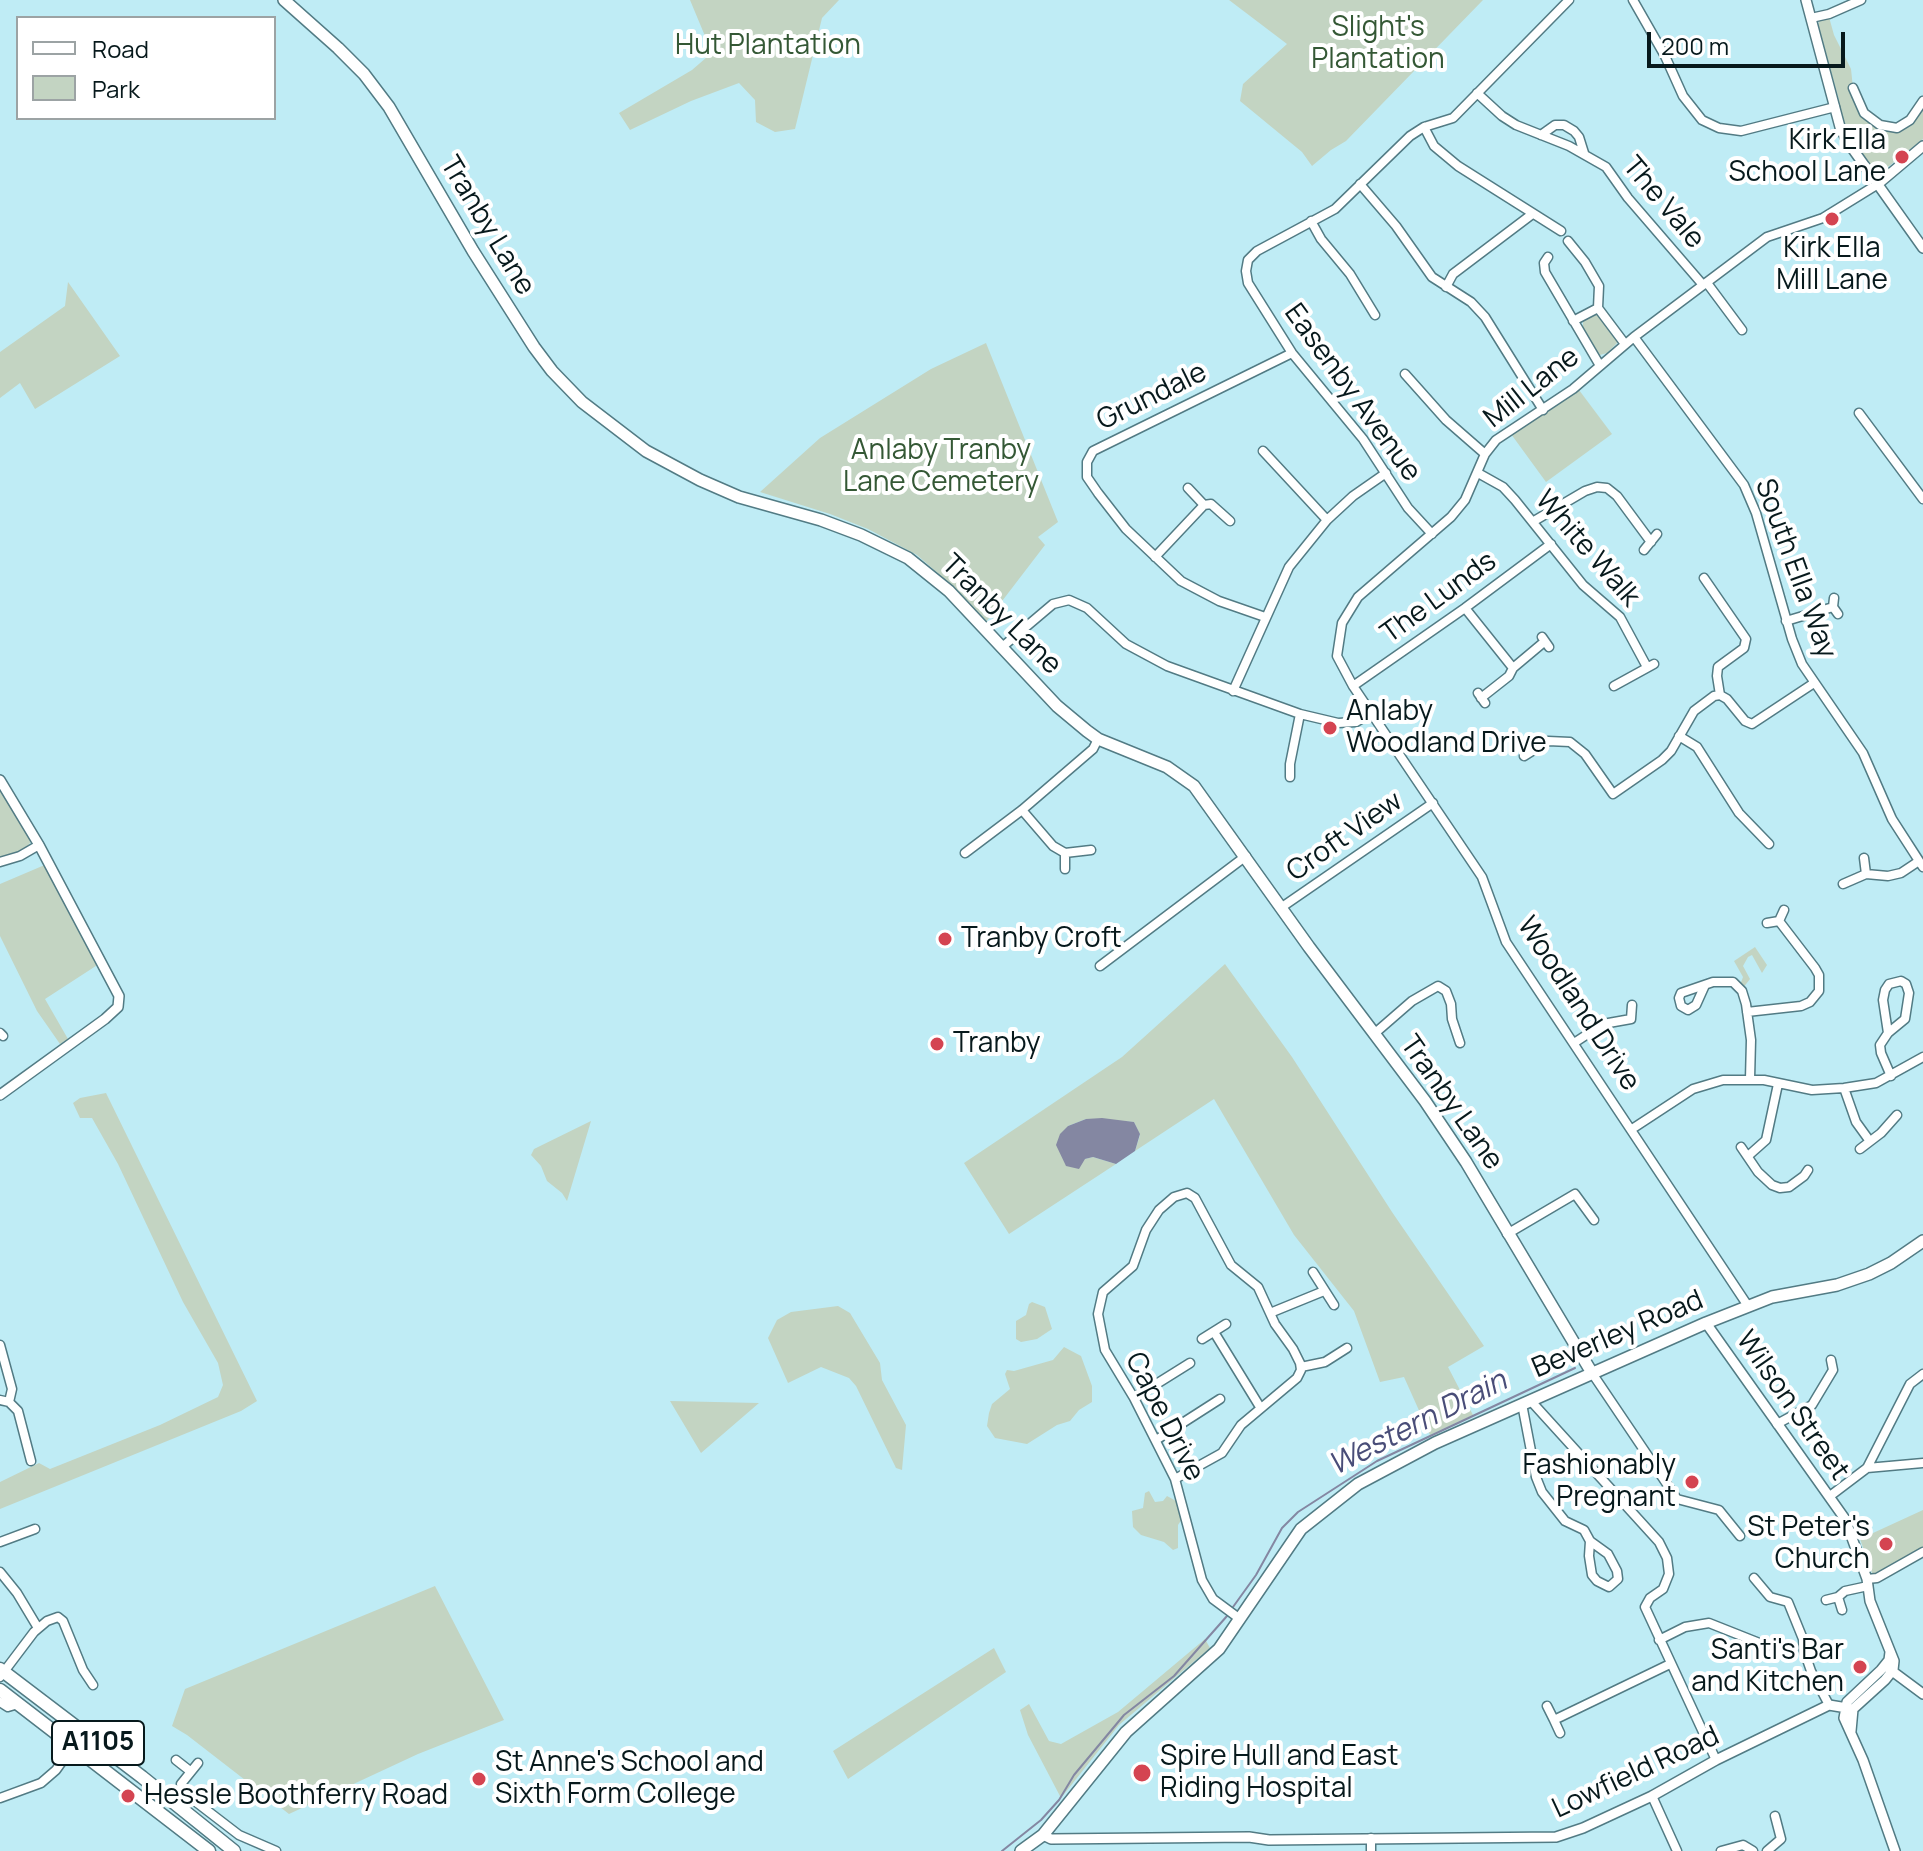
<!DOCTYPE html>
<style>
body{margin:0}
#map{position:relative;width:1923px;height:1851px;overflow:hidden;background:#bfecf5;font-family:Manrope,sans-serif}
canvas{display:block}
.legend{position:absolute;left:16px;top:16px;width:260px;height:104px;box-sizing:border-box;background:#fff;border:2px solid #9ca3a4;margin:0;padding:10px 14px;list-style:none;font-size:24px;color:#07191c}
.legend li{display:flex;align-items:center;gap:16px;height:40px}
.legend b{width:40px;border:2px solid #9ca3a4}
.scale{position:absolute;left:1647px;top:32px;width:198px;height:36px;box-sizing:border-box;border:4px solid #07191c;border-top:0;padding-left:10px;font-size:24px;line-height:28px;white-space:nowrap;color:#07191c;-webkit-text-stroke:6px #fff;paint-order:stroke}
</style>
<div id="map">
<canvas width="1923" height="1851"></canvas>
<ul class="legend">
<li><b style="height:10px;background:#fff"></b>Road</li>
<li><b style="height:22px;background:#c3d4c2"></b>Park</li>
</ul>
<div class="scale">200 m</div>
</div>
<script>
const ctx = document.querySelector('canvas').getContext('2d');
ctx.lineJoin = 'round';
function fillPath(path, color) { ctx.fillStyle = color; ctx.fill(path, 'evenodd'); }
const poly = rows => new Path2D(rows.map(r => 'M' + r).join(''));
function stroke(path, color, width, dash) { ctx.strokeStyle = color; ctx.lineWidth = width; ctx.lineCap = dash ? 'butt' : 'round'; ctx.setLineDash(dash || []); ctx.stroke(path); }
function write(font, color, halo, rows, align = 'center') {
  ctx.font = font + ' Manrope,sans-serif'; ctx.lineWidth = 8; ctx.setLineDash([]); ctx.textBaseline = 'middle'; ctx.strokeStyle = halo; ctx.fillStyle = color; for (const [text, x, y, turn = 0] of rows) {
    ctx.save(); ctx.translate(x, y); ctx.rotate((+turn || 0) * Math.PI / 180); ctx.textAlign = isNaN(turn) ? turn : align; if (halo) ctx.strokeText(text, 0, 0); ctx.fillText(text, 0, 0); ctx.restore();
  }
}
fillPath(poly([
 [690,0,839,0,822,18,795,129,775,132,756,122,755,100,739,83,691,101,630,130,619,113,692,70,707,57,705,36],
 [1229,0,1483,0,1346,141,1331,150,1312,166,1302,152,1240,101,1243,84,1287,44],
 [1829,17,1834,35,1851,69,1853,88,1862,116,1873,125,1894,130,1923,105,1923,139,1884,170,1875,171,1859,153,1840,118,1839,100,1818,24,1820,20],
 [68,282,120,356,35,409,20,383,0,398,0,352,65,306],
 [1595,313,1601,314,1619,341,1607,353,1600,355,1595,352,1583,328,1583,322],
 [986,343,1058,522,1038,537,1045,545,986,622,950,584,917,555,868,529,830,514,760,492,820,438,931,369],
 [1579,390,1612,434,1546,482,1511,434],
 [0,788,31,841,25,851,0,857],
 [47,864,102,962,45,999,68,1039,60,1044,37,1011,0,936,0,884],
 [1755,947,1767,965,1762,973,1752,955,1748,957,1743,966,1750,979,1743,988,1740,985,1743,977,1734,961],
 [1225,964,1292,1057,1392,1212,1484,1346,1448,1367,1473,1415,1430,1435,1404,1377,1380,1382,1354,1311,1294,1235,1214,1099,1135,1151,1140,1135,1134,1122,1086,1119,1068,1126,1085,1159,1093,1157,1116,1164,1009,1234,964,1163,1122,1057],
 [106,1093,257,1401,241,1411,0,1509,0,1482,39,1463,50,1469,160,1425,218,1397,223,1385,218,1363,183,1302,118,1164,92,1118,80,1118,73,1103,80,1098],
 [591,1121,567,1201,562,1193,547,1181,541,1166,531,1155,534,1149],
 [1032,1302,1045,1307,1052,1329,1037,1339,1021,1342,1016,1339,1016,1321,1026,1315,1029,1304],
 [838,1306,850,1313,880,1363,882,1380,906,1425,902,1470,896,1468,856,1386,849,1378,821,1367,788,1383,768,1338,777,1320,791,1312],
 [1064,1347,1081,1356,1092,1386,1092,1402,1079,1410,1070,1421,1057,1425,1027,1444,995,1438,987,1426,989,1413,992,1404,1010,1389,1005,1374,1007,1370,1014,1371,1053,1360],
 [670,1401,759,1403,701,1453],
 [1149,1491,1155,1502,1163,1501,1167,1496,1178,1502,1182,1519,1178,1525,1178,1548,1173,1550,1164,1542,1141,1535,1133,1527,1132,1511,1143,1508,1145,1493],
 [1923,1510,1923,1549,1876,1574,1872,1573,1860,1539],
 [435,1586,504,1720,418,1754,289,1814,187,1735,172,1726,185,1689],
 [1205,1639,1210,1648,1119,1725,1061,1798,1028,1735,1020,1710,1029,1704,1049,1741,1061,1744,1118,1712],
 [994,1648,1006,1672,848,1779,833,1751]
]), '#c3d4c2');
fillPath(poly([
 [1102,1118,1134,1122,1140,1134,1135,1151,1116,1164,1093,1157,1085,1159,1079,1169,1066,1166,1056,1145,1060,1134,1068,1126,1086,1119]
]), '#8487a2');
stroke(poly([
 [1233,1607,1256,1575,1282,1528,1298,1512,1377,1461,1575,1368],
 [1002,1851,1041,1820,1059,1800,1074,1775,1124,1715,1174,1676,1227,1616]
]), '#8487a2', 2);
const minor = poly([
 [1633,0,1665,56,1683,96,1702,120,1719,128,1741,131,1835,107],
 [1811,18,1829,14,1861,0],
 [1853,88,1864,113,1880,125,1897,128,1910,120,1923,101],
 [1477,93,1502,116,1516,125,1569,146,1606,167,1628,198,1703,285],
 [1424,127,1434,146,1458,166,1561,231],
 [1541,135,1555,125,1564,125,1574,131,1579,137,1584,153],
 [1360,184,1396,226,1432,277,1471,302,1485,317,1543,410],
 [1311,221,1321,239,1350,274,1375,315],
 [1568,241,1585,262,1599,286,1598,308,1625,344],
 [1548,257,1544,263,1545,272,1599,364],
 [1707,283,1742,330],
 [1446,287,1453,274,1531,215],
 [1573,321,1598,308],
 [1634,337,1744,485,1756,513,1792,639,1802,664,1863,753,1892,819,1923,867],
 [1405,374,1446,420,1485,454],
 [1859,413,1923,499],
 [1263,451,1327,520],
 [1478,473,1503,487,1515,500,1583,585,1620,617,1647,667],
 [1204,505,1211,504,1230,521],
 [1534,521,1585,491,1597,487,1607,488,1617,496,1651,542],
 [1432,534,1408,508,1363,439,1292,353,1248,283,1246,271,1248,260,1257,251,1335,209,1410,136,1424,127,1453,118,1569,0],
 [1644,550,1657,534],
 [1155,557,1204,505,1188,488],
 [1704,578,1746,639,1744,648,1718,667,1717,676,1720,695],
 [1834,598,1833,607,1838,614],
 [1465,608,1513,668,1509,676,1481,698],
 [1265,617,1219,601,1181,581,1126,529,1098,493,1087,477,1087,462,1093,451,1292,353],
 [1786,621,1833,607],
 [1542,637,1549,647],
 [1001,648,1053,604,1069,600,1087,608,1126,644,1167,666,1300,714,1338,723,1356,722,1371,713],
 [1513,668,1544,642],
 [1353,686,1465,608,1551,544],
 [1614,686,1654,664],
 [1233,691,1289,567,1327,520,1353,496,1386,473],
 [1478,693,1485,703],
 [1720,695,1727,699,1745,721,1752,724,1814,683],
 [1679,736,1697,747,1739,813,1769,844],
 [1524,756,1548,741,1570,742,1585,754,1613,794,1662,760,1671,751,1694,711,1714,696,1720,695],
 [1290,777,1290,764,1300,714],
 [1022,810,1053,846,1065,853,1065,869],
 [965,853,1022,810,1093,749,1098,739],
 [1065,853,1091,850],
 [1864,858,1866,874],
 [0,862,20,856,39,845],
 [1843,884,1866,874,1888,876,1901,873,1919,861],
 [1282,907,1433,803],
 [1767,923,1779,921,1784,910],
 [1100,966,1246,856],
 [1705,985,1696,1005,1688,1010,1681,1006,1679,998,1681,993,1713,982,1733,982,1742,991,1746,1004,1751,1040,1750,1079],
 [1747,1012,1801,1006,1810,1002,1819,991,1819,975,1815,968,1779,921],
 [0,1033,3,1036],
 [1888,1033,1905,1019,1909,993,1906,984,1901,981,1889,984,1885,990,1883,1000,1888,1033,1880,1045,1881,1053,1891,1076],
 [1374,1034,1412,1001,1438,986,1446,991,1451,1004,1452,1019,1460,1043],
 [1574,1043,1603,1024,1631,1019,1632,1005],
 [1844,1088,1856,1122,1869,1140],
 [1632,1129,1693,1089,1723,1080,1764,1080,1812,1090,1844,1088,1876,1083,1923,1057],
 [1741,1147,1758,1172,1772,1185,1780,1188,1789,1187,1804,1176,1808,1170],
 [1860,1149,1881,1133,1897,1115],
 [1748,1156,1766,1140,1778,1084],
 [1507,1234,1575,1194,1594,1220],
 [1313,1272,1334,1305],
 [1748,1306,1506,942,1482,877,1353,686,1337,656,1342,623,1358,597,1451,517,1465,500,1485,454,1496,440,1573,389,1634,337,1767,237,1823,218,1878,184],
 [1270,1313,1324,1291],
 [1214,1332,1260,1407],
 [1202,1339,1226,1324],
 [0,1345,12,1389,9,1402],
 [1301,1367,1325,1362,1347,1348],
 [1592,1373,1677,1499,1719,1510,1740,1536],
 [1134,1398,1190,1363],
 [0,1400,9,1402,18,1411,31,1461],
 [1530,1400,1659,1542,1667,1558,1669,1574,1663,1589,1650,1598,1645,1607,1716,1760],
 [1522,1404,1536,1477,1542,1492,1565,1521,1584,1530,1590,1541,1608,1554,1617,1571,1618,1579,1609,1587,1597,1581,1592,1575,1589,1556,1590,1541],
 [1777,1424,1812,1405,1833,1370,1831,1360],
 [1156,1440,1220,1399],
 [1867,1468,1923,1463],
 [1175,1479,1222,1453,1241,1425,1297,1378,1301,1370,1300,1363,1293,1349,1275,1324,1258,1287,1231,1265,1195,1198,1187,1193,1174,1197,1159,1210,1146,1230,1133,1266,1103,1292,1098,1314,1105,1350,1134,1398,1175,1479,1202,1580,1213,1599,1240,1619],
 [1830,1496,1867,1468,1910,1384,1923,1374],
 [0,1542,35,1529],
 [0,1572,17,1593,38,1628],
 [1754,1578,1770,1597,1788,1602,1803,1639,1804,1651,1811,1671,1829,1705],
 [1867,1579,1877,1578,1923,1552],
 [1838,1597,1842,1610],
 [1826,1600,1838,1597,1845,1591,1868,1586],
 [1659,1640,1685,1627,1709,1623,1767,1646],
 [0,1677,34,1632,47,1621,58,1617,63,1621,83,1670,93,1685],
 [0,1702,8,1707,18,1704],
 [1547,1706,1554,1720],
 [1560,1733,1554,1720,1670,1664],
 [176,1760,190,1771],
 [198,1763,181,1784,183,1792,239,1835,276,1851],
 [1652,1796,1677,1851],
 [0,1798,41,1783,56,1770,83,1732],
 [1371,1838,1371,1851],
 [1721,1851,1743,1845,1753,1851],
 [1767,1851,1781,1839,1775,1816]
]);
const tertiary = poly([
 [1806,0,1840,127,1847,141,1923,248],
 [1878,184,1923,146],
 [0,780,39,845,119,996,118,1007,105,1019,0,1095],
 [1706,1323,1845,1519,1867,1579,1870,1601,1894,1661,1893,1670,1885,1680,1853,1709,1851,1731],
 [1890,1652,1889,1660,1881,1670,1847,1702,1844,1718,1863,1760,1895,1851],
 [1888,1668,1923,1694],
 [1043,1835,1051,1839,1249,1837,1269,1840,1556,1837,1583,1828,1652,1796,1716,1760,1829,1705,1853,1709]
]);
const secondary = poly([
 [284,0,338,48,364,74,389,107,473,251,534,347,552,371,582,402,646,451,700,480,739,497,821,520,861,535,908,558,949,591,1057,706,1087,731,1098,739,1167,767,1194,786,1309,947,1425,1101,1466,1162,1592,1373],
 [1021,1851,1043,1835,1126,1732,1219,1649,1301,1529,1358,1484,1435,1443,1706,1323,1772,1297,1837,1285,1869,1274,1891,1263,1923,1241]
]);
const primary = poly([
 [0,1669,142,1777,234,1851],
 [0,1690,209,1851]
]);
stroke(minor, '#527b84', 11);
stroke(tertiary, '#527b84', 12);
stroke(secondary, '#527b84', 14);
stroke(primary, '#527b84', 15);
stroke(minor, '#fff', 8);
stroke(tertiary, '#fff', 9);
stroke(secondary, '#fff', 11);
stroke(primary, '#fff', 12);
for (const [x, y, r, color] of [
 [1902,157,8,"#d44451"],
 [1832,219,8,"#d44451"],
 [1330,728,8,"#d44451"],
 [945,939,8,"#d44451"],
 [937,1044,8,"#d44451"],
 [1692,1482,8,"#d44451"],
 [1886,1544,8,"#d44451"],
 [1860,1667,8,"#d44451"],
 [1142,1773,10,"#d44451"],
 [479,1779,8,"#d44451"],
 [128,1796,8,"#d44451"]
]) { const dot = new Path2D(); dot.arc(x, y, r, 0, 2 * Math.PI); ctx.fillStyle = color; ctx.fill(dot); stroke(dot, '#fff', 3); }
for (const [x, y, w] of [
 [98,1743,92]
]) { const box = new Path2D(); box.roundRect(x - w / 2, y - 22, w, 44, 6); ctx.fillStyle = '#fff'; ctx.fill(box); stroke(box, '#07191c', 2); }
write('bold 26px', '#07191c', null, [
 ["A1105",98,1743]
]);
write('28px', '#345835', '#fff', [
 ["Slight's",1378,28],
 ["Plantation",1378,60],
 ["Hut Plantation",768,46],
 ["Anlaby Tranby",941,451],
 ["Lane Cemetery",941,483]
]);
write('28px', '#07191c', '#fff', [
 ["Kirk Ella",1886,141,"right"],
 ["School Lane",1886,173,"right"],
 ["Kirk Ella",1832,249,"center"],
 ["Mill Lane",1832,281,"center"],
 ["Anlaby",1346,712],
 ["Woodland Drive",1346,744],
 ["Tranby Croft",961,939],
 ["Tranby",953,1044],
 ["Fashionably",1676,1466,"right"],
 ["Pregnant",1676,1498,"right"],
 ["St Peter's",1870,1528,"right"],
 ["Church",1870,1560,"right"],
 ["Santi's Bar",1844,1651,"right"],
 ["and Kitchen",1844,1683,"right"],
 ["Spire Hull and East",1160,1757],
 ["Riding Hospital",1160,1789],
 ["St Anne's School and",495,1763],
 ["Sixth Form College",495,1795],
 ["Hessle Boothferry Road",144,1796]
], 'left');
write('28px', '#07191c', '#fff', [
 ["The Vale",1663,203,50],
 ["Tranby Lane",487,226,59],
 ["Mill Lane",1532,388,-38],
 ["Easenby Avenue",1352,393,54],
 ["Grundale",1152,397,-26],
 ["White Walk",1587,549,49],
 ["South Ella Way",1795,569,70],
 ["The Lunds",1439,598,-36],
 ["Tranby Lane",1001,615,45],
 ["Croft View",1345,837,-35],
 ["Woodland Drive",1578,1004,57],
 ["Tranby Lane",1451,1103,55],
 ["Beverley Road",1618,1335,-23],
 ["Wilson Street",1792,1406,55],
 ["Cape Drive",1164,1417,63],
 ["Lowfield Road",1636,1773,-25]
]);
write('italic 30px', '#494d78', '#fff', [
 ["Western Drain",1418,1424,-27]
]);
</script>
